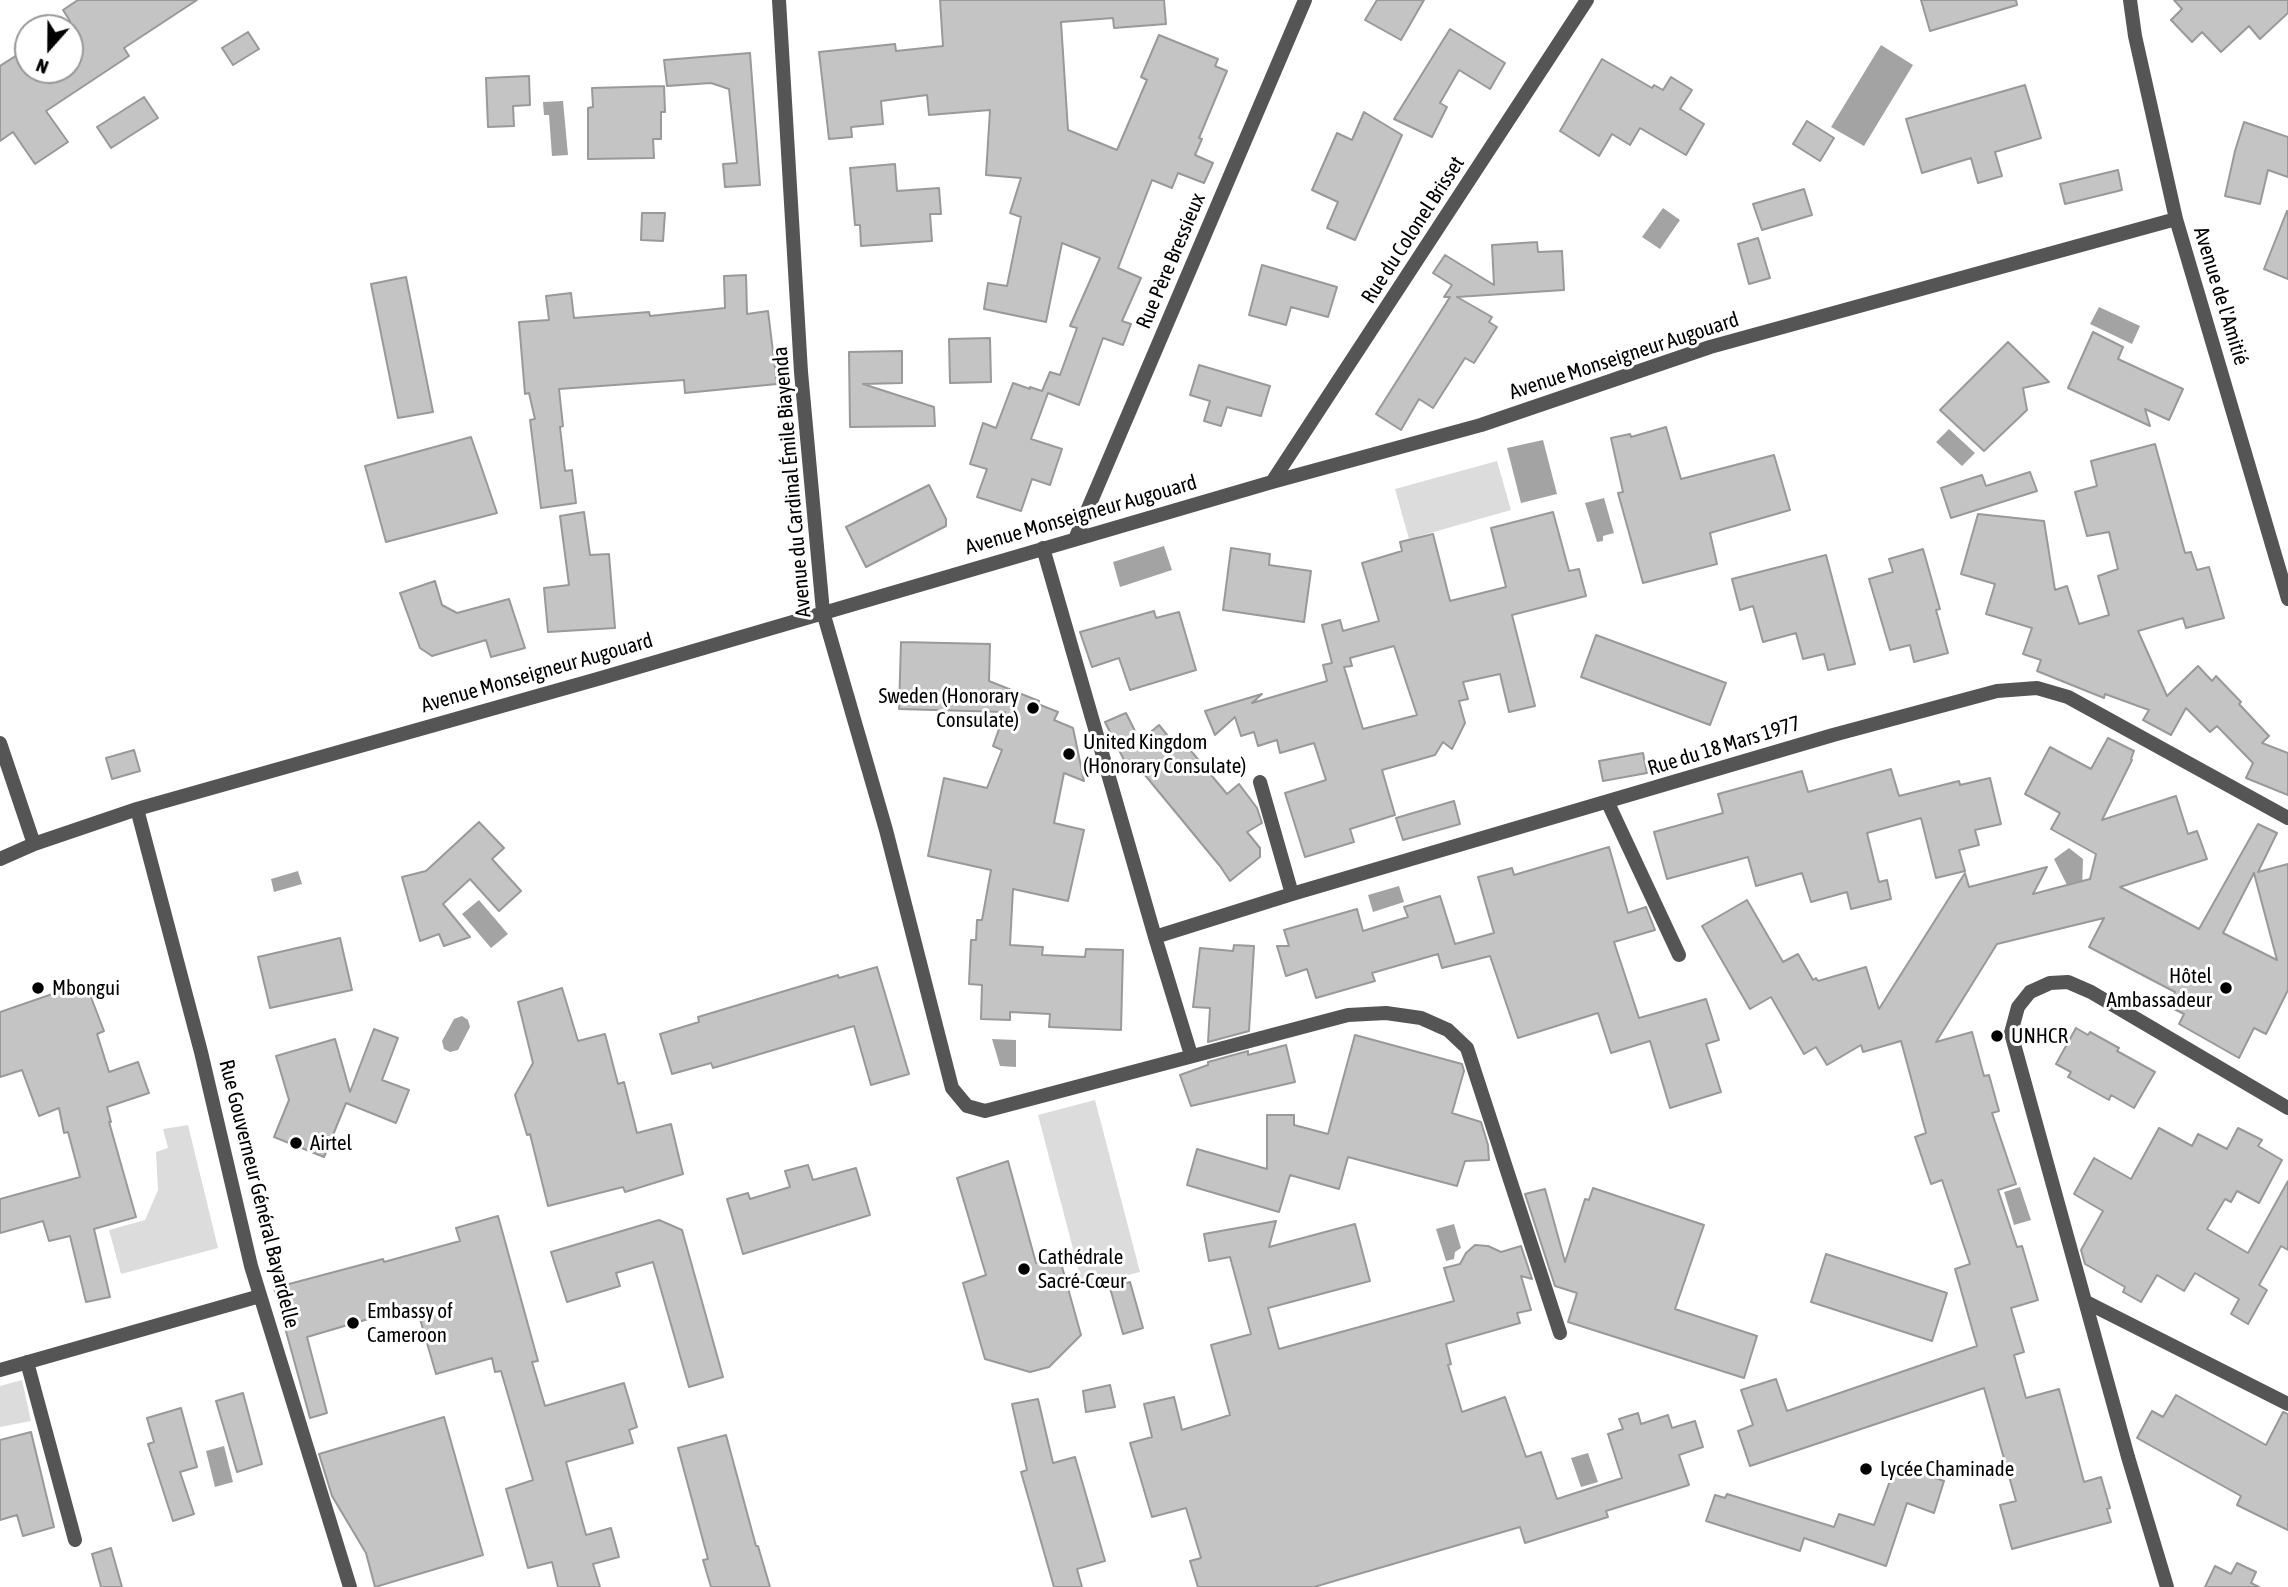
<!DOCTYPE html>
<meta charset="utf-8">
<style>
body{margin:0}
#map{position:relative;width:2288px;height:1587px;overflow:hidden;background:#fff;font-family:"Asap Condensed",sans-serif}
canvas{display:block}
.north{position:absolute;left:14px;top:14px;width:70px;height:70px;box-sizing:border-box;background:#fff;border:2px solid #999;border-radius:50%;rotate:201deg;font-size:19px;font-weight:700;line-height:28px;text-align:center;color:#000}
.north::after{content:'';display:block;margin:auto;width:24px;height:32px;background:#000;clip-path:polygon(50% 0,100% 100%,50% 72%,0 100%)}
</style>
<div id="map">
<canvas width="2288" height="1587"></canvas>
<div class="north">N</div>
</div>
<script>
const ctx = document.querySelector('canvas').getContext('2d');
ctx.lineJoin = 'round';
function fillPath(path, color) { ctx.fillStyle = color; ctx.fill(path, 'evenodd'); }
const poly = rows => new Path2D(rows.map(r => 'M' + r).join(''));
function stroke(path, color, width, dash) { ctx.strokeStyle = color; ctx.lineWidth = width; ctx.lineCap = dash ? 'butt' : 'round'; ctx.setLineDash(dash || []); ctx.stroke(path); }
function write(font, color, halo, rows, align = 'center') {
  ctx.font = font + ' "Asap Condensed",sans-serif'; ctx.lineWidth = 6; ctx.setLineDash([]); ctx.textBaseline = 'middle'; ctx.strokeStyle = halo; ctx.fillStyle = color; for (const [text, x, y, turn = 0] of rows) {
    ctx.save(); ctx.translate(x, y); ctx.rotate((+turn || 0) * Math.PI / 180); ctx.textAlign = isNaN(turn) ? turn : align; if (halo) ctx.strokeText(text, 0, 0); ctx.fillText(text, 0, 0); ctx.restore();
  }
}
fillPath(poly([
 [1497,461,1511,510,1409,539,1395,489],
 [1095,1100,1140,1272,1083,1287,1038,1115],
 [188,1125,218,1248,121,1274,109,1230,145,1220,158,1190,156,1152,168,1148,163,1129],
 [22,1380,31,1421,0,1427,0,1386]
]), '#dcdcdc');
fillPath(poly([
 [1881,45,1913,65,1864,146,1831,127],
 [563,101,568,155,552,156,549,115,544,115,543,102],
 [1663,208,1680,220,1660,249,1642,237],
 [2099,307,2140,326,2132,344,2090,324],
 [1949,429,1975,453,1962,466,1936,442],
 [1543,440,1557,494,1521,503,1507,448],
 [1604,498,1614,533,1603,536,1603,541,1597,542,1585,503],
 [1164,546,1172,570,1120,587,1113,562],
 [2069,848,2083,859,2082,892,2072,895,2054,859],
 [298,871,302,884,274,892,271,879],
 [1399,886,1404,902,1373,912,1368,895],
 [479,900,508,934,491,948,462,914],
 [462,1016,468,1020,470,1027,458,1050,450,1052,444,1049,442,1041,454,1019],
 [992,1039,1016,1040,1016,1067,1000,1066],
 [2020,1187,2031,1220,2014,1225,2004,1192],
 [1454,1224,1461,1248,1455,1252,1454,1259,1446,1261,1436,1229],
 [224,1446,233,1482,215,1487,206,1451],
 [1588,1453,1598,1482,1581,1487,1571,1458]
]), '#a3a3a3');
const building = poly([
 [78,0,197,0,124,48,129,56,46,111,68,142,35,164,13,132,0,141,0,66,28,48,28,70,70,70,70,21,63,10,78,0],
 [940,0,1164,0,1166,24,1114,28,1113,18,1061,22,1068,130,1117,150,1147,80,1141,77,1159,35,1218,59,1215,66,1227,71,1199,138,1202,139,1195,155,1213,163,1204,183,1178,173,1172,188,1152,180,1118,268,1141,278,1122,321,1131,324,1123,345,1103,338,1079,405,1048,393,1031,439,1062,449,1050,485,1032,479,1021,511,977,497,987,469,970,464,983,423,996,428,1013,383,1030,389,1030,387,1042,391,1050,372,1060,375,1077,328,1070,326,1100,258,1062,243,1046,322,984,309,988,283,1007,286,1021,217,1010,213,1021,178,986,175,990,110,929,115,927,95,881,101,883,124,851,127,852,137,829,139,819,52,895,44,896,51,943,46,940,0],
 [1377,0,1424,0,1401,40,1365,20,1377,0],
 [1921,0,2016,0,2017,5,1930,31,1921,0],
 [2174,0,2288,0,2288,13,2260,39,2249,26,2221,52,2202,32,2192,42,2171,20,2182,9,2174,0],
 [1450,29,1505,63,1490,89,1459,70,1440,103,1447,107,1432,137,1394,119,1450,29],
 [248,32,259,49,233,65,222,48,248,32],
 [750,53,760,185,725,187,723,164,737,163,729,89,711,83,667,86,664,60,750,53],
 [1602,59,1652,88,1654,85,1663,90,1671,77,1692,90,1680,109,1704,124,1686,155,1640,128,1630,145,1612,134,1599,156,1560,131,1602,59],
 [529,76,530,105,513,106,514,126,488,127,486,78,529,76],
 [2025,85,2041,138,1995,152,2002,176,1978,183,1971,158,1922,173,1906,119,2025,85],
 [664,86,665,112,661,112,661,139,653,139,654,158,588,159,588,108,593,107,592,88,664,86],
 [144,97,158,118,111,148,97,127,144,97],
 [1364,112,1402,135,1355,240,1327,228,1338,202,1312,190,1337,133,1352,140,1364,112],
 [1807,121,1834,138,1820,161,1793,144,1807,121],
 [2244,122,2288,137,2288,177,2268,170,2260,204,2225,196,2235,151,2244,122],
 [895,164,897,191,939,188,941,214,930,214,932,241,861,246,860,225,855,225,850,168,895,164],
 [2118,170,2122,190,2065,204,2060,184,2118,170],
 [1804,189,1812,215,1762,230,1753,204,1804,189],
 [2287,211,2288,211,2288,279,2264,269,2287,211],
 [642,213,665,213,663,241,641,240,642,213],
 [1758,238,1770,278,1749,284,1738,244,1758,238],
 [1537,242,1538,252,1562,251,1564,290,1457,297,1492,317,1489,322,1497,327,1474,363,1465,358,1433,408,1419,399,1401,430,1376,414,1450,297,1444,297,1452,285,1433,273,1445,255,1494,285,1492,245,1537,242],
 [1262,265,1337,287,1328,317,1291,307,1286,325,1249,315,1262,265],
 [746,275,747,314,768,311,777,384,685,393,684,380,559,389,563,426,560,427,565,471,572,470,576,503,541,508,530,420,535,419,529,393,525,394,519,322,549,320,546,296,571,293,574,318,649,312,650,316,725,308,724,276,746,275],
 [406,277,433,412,398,418,371,284,406,277],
 [2093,332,2123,347,2118,359,2183,389,2169,420,2145,409,2150,426,2068,388,2093,332],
 [990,338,991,382,950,383,949,339,990,338],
 [2008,342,2049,382,2023,388,2027,410,1984,451,1940,410,2008,342],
 [902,351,902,383,863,384,934,407,935,426,850,427,849,352,902,351],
 [1199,365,1270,386,1261,416,1227,407,1221,426,1204,421,1210,401,1190,395,1199,365],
 [1666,427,1681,479,1774,455,1790,510,1710,533,1717,564,1643,583,1618,493,1623,492,1611,438,1630,434,1631,437,1666,427],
 [471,437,497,513,386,542,365,466,471,437],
 [2155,444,2185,553,2191,552,2197,570,2209,567,2224,618,2186,628,2183,618,2138,631,2167,696,2198,666,2212,681,2216,676,2241,702,2239,704,2269,736,2262,743,2288,753,2288,795,2246,778,2253,763,2217,726,2210,732,2186,708,2171,735,2143,720,2149,710,2105,694,2104,698,2037,671,2041,660,2023,654,2032,628,1986,614,1995,584,1961,574,1978,514,2044,521,2055,590,2067,586,2079,624,2109,615,2098,576,2118,569,2109,532,2087,536,2075,492,2097,486,2091,461,2155,444],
 [2030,472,2037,491,1951,518,1941,488,1982,475,1986,486,2030,472],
 [929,485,946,519,946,526,866,567,846,527,929,485],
 [584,512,590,555,609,554,615,628,548,632,544,588,569,585,560,516,584,512],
 [1553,512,1569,571,1579,569,1586,596,1512,615,1535,706,1509,712,1500,674,1463,682,1468,699,1459,701,1465,723,1452,749,1443,742,1435,755,1382,770,1395,815,1350,829,1354,842,1305,857,1285,793,1326,780,1314,743,1280,753,1277,740,1258,746,1254,732,1241,736,1235,717,1215,735,1205,711,1262,694,1252,703,1327,681,1323,665,1332,663,1322,625,1340,620,1343,631,1379,621,1362,563,1402,551,1400,542,1433,534,1450,601,1506,587,1491,528,1553,512],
 [1394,646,1417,715,1363,729,1344,667,1352,666,1350,658,1394,646],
 [1231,548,1270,554,1269,565,1311,571,1304,622,1223,610,1231,548],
 [1923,549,1940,609,1936,610,1948,653,1914,662,1910,645,1890,650,1869,579,1893,572,1889,559,1923,549],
 [1826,555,1855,664,1828,670,1824,654,1803,659,1796,633,1763,642,1753,606,1740,610,1732,579,1826,555],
 [435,581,442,605,457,613,509,599,525,648,491,657,486,640,432,656,420,648,400,593,435,581],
 [1154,611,1156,618,1179,612,1196,670,1130,690,1119,658,1092,667,1080,632,1154,611],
 [1596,635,1726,683,1710,725,1581,677,1596,635],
 [901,642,990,644,989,681,1039,701,1038,704,1058,712,1054,720,1073,728,1084,781,1064,773,1054,823,1084,830,1068,901,1013,889,1010,945,1043,947,1042,955,1085,957,1086,949,1123,950,1121,1030,1049,1027,1050,1014,1010,1012,1010,1020,981,1019,982,985,969,984,971,940,976,940,977,920,982,920,991,870,928,856,944,778,987,788,1002,750,993,746,1005,712,899,709,901,642],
 [1126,713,1140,741,1159,725,1180,751,1186,745,1227,794,1239,784,1257,808,1262,823,1247,832,1260,848,1260,857,1230,881,1220,866,1135,763,1127,766,1105,722,1126,713],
 [2108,738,2134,751,2131,759,2132,760,2102,820,2176,796,2188,834,2197,831,2207,859,2120,887,2199,929,2258,824,2277,833,2258,872,2288,864,2288,990,2266,1034,2254,1028,2239,1058,2179,1024,2184,1014,2168,1006,2175,992,2089,947,2104,918,1997,944,1936,1042,1972,1032,1984,1076,1989,1075,1999,1111,1992,1113,2016,1184,1998,1190,2017,1247,2022,1246,2038,1300,2011,1308,2024,1352,2014,1355,2026,1398,2059,1389,2084,1482,2101,1477,2110,1508,2107,1509,2111,1522,2012,1549,2000,1505,2016,1501,1984,1388,1750,1466,1738,1431,1753,1425,1741,1390,1776,1379,1787,1411,1977,1346,1955,1269,1970,1264,1942,1180,1931,1184,1915,1137,1926,1133,1901,1041,1863,1052,1861,1045,1827,1065,1816,1047,1804,1054,1771,997,1750,1009,1702,926,1747,900,1783,962,1798,954,1813,980,1816,978,1818,981,1866,967,1879,1009,1965,873,1969,887,2047,867,2033,894,2090,879,2096,854,2051,829,2060,813,2025,794,2050,747,2091,769,2108,738],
 [2254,873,2255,877,2277,960,2223,933,2254,873],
 [134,750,140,771,112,779,106,758,134,750],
 [1643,753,1647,773,1603,781,1599,761,1643,753],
 [1891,769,1899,796,1959,781,1960,785,1990,778,2001,824,1975,830,1979,845,1959,850,1965,871,1936,878,1921,818,1867,833,1879,882,1887,880,1891,899,1851,909,1847,892,1811,902,1802,873,1756,886,1748,857,1667,879,1654,832,1723,813,1718,794,1802,771,1808,792,1891,769],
 [1454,801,1460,824,1403,840,1396,818,1454,801],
 [479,822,504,848,492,859,521,891,499,911,470,879,443,904,470,937,444,946,439,934,420,941,402,877,426,871,479,822],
 [1609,847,1628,913,1646,907,1655,930,1614,942,1639,1018,1706,999,1719,1040,1706,1044,1721,1092,1670,1108,1650,1041,1611,1053,1598,1013,1518,1038,1490,956,1442,968,1438,954,1372,973,1375,981,1316,998,1307,969,1286,976,1277,946,1289,946,1284,930,1357,909,1363,931,1408,917,1404,907,1440,896,1455,944,1494,933,1478,877,1512,868,1514,875,1609,847],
 [340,938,352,990,270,1008,258,957,340,938],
 [1234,945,1254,946,1249,1031,1208,1042,1210,1008,1193,1007,1200,948,1233,951,1234,945],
 [877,967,909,1074,871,1085,854,1026,713,1068,711,1063,672,1074,660,1034,699,1022,698,1017,838,975,839,978,877,967],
 [87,987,104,1031,97,1034,109,1072,138,1062,149,1093,107,1107,111,1122,109,1122,136,1217,94,1229,110,1297,86,1302,70,1236,49,1241,43,1221,0,1233,0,1199,80,1177,68,1132,64,1133,59,1108,39,1116,22,1070,0,1077,0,1012,64,990,66,995,87,987],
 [562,988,578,1041,605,1034,618,1084,624,1082,637,1133,671,1124,683,1174,625,1192,623,1187,548,1206,530,1134,527,1135,515,1095,533,1063,518,1002,562,988],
 [2076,1028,2088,1035,2090,1032,2119,1048,2117,1051,2155,1072,2134,1108,2111,1095,2109,1100,2068,1077,2071,1072,2056,1064,2076,1028],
 [374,1029,398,1038,382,1080,409,1090,396,1123,346,1103,324,1157,274,1137,289,1100,276,1056,335,1039,350,1092,374,1029],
 [1355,1035,1462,1064,1464,1071,1452,1113,1481,1122,1488,1145,1489,1160,1465,1161,1457,1186,1348,1157,1339,1189,1290,1175,1279,1212,1187,1185,1197,1149,1267,1169,1267,1115,1294,1115,1294,1125,1328,1134,1355,1035],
 [1286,1045,1295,1082,1191,1106,1180,1075,1208,1065,1208,1062,1248,1051,1248,1055,1286,1045],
 [2159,1128,2192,1146,2198,1134,2227,1149,2238,1128,2262,1140,2258,1146,2282,1160,2259,1203,2237,1191,2231,1202,2225,1199,2207,1229,2248,1253,2288,1181,2288,1250,2281,1246,2259,1285,2267,1290,2248,1324,2231,1314,2239,1299,2195,1273,2184,1291,2157,1275,2141,1302,2123,1292,2125,1287,2085,1264,2081,1250,2103,1211,2074,1194,2094,1158,2131,1179,2159,1128],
 [1008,1161,1036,1263,1059,1256,1081,1335,1049,1367,1030,1372,985,1359,963,1283,986,1275,957,1178,1008,1161],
 [808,1165,813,1180,856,1168,870,1215,743,1254,727,1199,748,1193,750,1199,790,1187,785,1171,808,1165],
 [1593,1188,1704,1225,1675,1309,1757,1336,1744,1378,1568,1322,1577,1293,1555,1286,1525,1194,1545,1189,1565,1262,1585,1199,1589,1200,1593,1188],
 [498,1216,538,1361,532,1362,545,1406,624,1383,637,1427,629,1430,633,1443,566,1462,586,1535,611,1528,619,1557,593,1564,600,1587,558,1587,552,1562,528,1568,506,1489,533,1480,501,1371,495,1372,492,1358,436,1374,416,1305,307,1337,327,1413,310,1418,274,1288,383,1259,384,1262,460,1241,456,1228,498,1216],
 [659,1220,682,1230,723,1377,689,1387,653,1262,616,1273,620,1286,567,1302,551,1252,659,1220],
 [1276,1221,1269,1247,1355,1224,1370,1281,1268,1308,1279,1349,1454,1301,1444,1268,1460,1264,1466,1253,1475,1245,1488,1246,1501,1252,1521,1246,1532,1279,1521,1276,1531,1310,1517,1313,1520,1323,1446,1344,1451,1364,1448,1365,1462,1412,1505,1397,1526,1457,1541,1452,1557,1499,1622,1478,1608,1434,1623,1429,1619,1419,1638,1413,1641,1424,1668,1415,1672,1428,1695,1421,1703,1447,1679,1455,1689,1485,1606,1511,1608,1517,1525,1543,1520,1527,1314,1587,1198,1587,1190,1561,1201,1558,1186,1508,1152,1517,1130,1443,1152,1437,1144,1404,1174,1397,1182,1430,1230,1415,1211,1345,1251,1334,1230,1257,1209,1261,1204,1234,1276,1221],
 [1826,1254,1947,1293,1932,1341,1811,1302,1826,1254],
 [1130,1282,1143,1328,1123,1334,1110,1288,1130,1282],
 [1110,1385,1115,1407,1086,1412,1083,1391,1110,1385],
 [243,1393,262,1464,237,1472,216,1401,243,1393],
 [2176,1395,2266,1445,2283,1412,2288,1414,2288,1530,2237,1505,2241,1496,2137,1438,2152,1411,2163,1417,2176,1395],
 [1038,1399,1053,1463,1075,1457,1105,1561,1077,1569,1082,1587,1054,1587,1021,1472,1027,1470,1012,1404,1038,1399],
 [181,1408,197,1467,180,1472,194,1514,173,1521,148,1444,154,1442,147,1418,181,1408],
 [444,1417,483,1555,375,1587,366,1553,332,1496,319,1454,444,1417],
 [31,1432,54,1527,23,1536,17,1515,0,1520,0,1440,31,1432],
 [726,1435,756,1546,758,1546,770,1587,711,1587,703,1560,708,1559,678,1448,726,1435],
 [1896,1464,1944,1481,1934,1513,1907,1503,1886,1566,1804,1538,1800,1551,1706,1521,1715,1495,1725,1498,1727,1494,1834,1527,1839,1514,1874,1525,1896,1464],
 [111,1548,122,1587,101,1587,92,1554,111,1548],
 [2237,1563,2256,1572,2251,1583,2259,1587,2205,1587,2215,1566,2231,1574,2237,1563]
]);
fillPath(building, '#c4c4c4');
stroke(building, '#999', 2);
stroke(poly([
 [779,0,801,372,823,612,886,830,952,1088,967,1106,985,1111,1348,1015,1386,1013,1421,1018,1448,1030,1467,1048,1560,1333],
 [2130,0,2135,36,2176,219,2288,599],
 [1272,482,1587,0],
 [1075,539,1305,0],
 [1043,548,1155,937,1191,1055],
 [0,743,34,844],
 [1260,782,1292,894],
 [1608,803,1679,955],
 [137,809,201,1052,251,1266,350,1587],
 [0,859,34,844,137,809,601,678,1272,482,1481,425,1710,347,2176,219],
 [1155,937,1292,894,1833,735,1997,691,2037,688,2068,697,2288,818],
 [2086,1302,2288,1404],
 [27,1362,75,1540],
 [0,1370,260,1296],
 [2167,1587,2128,1457,2011,1033,2018,1007,2030,992,2050,983,2068,982,2091,992,2288,1108]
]), '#555', 14);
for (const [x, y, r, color] of [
 [1033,708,7,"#000"],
 [1069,754,7,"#000"],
 [38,988,7,"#000"],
 [2226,988,7,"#000"],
 [1997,1036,7,"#000"],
 [296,1143,7,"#000"],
 [1024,1269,7,"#000"],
 [353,1323,7,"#000"],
 [1866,1469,7,"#000"]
]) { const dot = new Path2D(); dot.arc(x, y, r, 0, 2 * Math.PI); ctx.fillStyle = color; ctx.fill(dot); stroke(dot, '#fff', 2.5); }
write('21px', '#000', '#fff', [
 ["Rue du Colonel Brisset",1413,230,-57],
 ["Rue Père Bressieux",1171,261,-67],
 ["Avenue de l'Amitié",2221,296,73],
 ["Avenue Monseigneur Augouard",1624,356,-18],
 ["Avenue du Cardinal Émile Biayenda",792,482,-95],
 ["Avenue Monseigneur Augouard",1081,515,-16],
 ["Avenue Monseigneur Augouard",537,673,-16],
 ["Rue du 18 Mars 1977",1724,746,-17],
 ["Rue Gouverneur Général Bayardelle",259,1194,76]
]);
write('21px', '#000', '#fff', [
 ["Sweden (Honorary",1019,696,"right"],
 ["Consulate)",1019,720,"right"],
 ["United Kingdom",1083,742],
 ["(Honorary Consulate)",1083,766],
 ["Hôtel",2212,976,"right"],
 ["Ambassadeur",2212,1000,"right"],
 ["Mbongui",52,988],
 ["UNHCR",2011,1036],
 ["Airtel",310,1143],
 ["Cathédrale",1038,1257],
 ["Sacré-Cœur",1038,1281],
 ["Embassy of",367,1311],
 ["Cameroon",367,1335],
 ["Lycée Chaminade",1880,1469]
], 'left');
</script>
